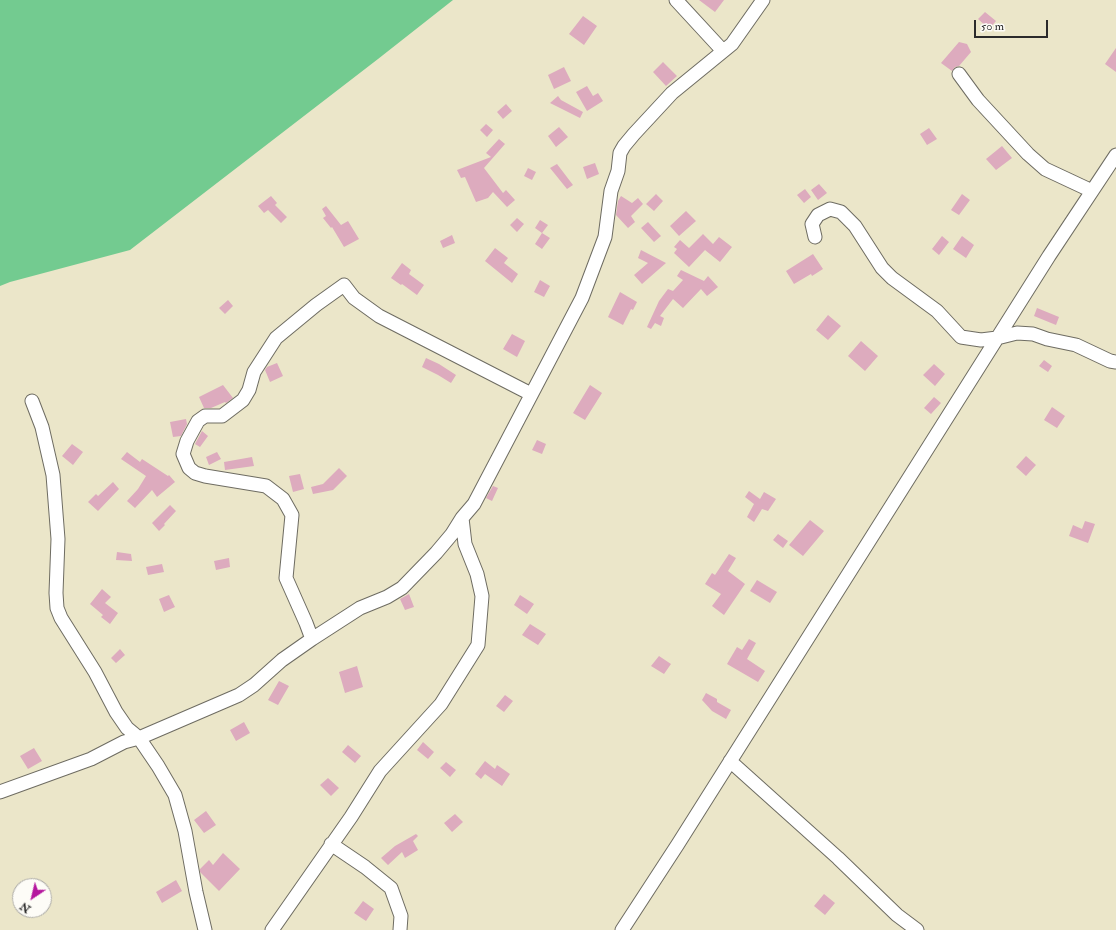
<!DOCTYPE html>
<style>
body{margin:0}
#map{position:relative;width:1116px;height:930px;overflow:hidden;background:#ebe6c9;font-family:"IM FELL Double Pica",serif}
canvas{display:block}
.north{position:absolute;left:12px;top:878px;width:40px;height:40px;box-sizing:border-box;background:#fdfcf7;border:1px solid #a9a8a5;border-radius:50%;rotate:215deg;font-size:11px;font-weight:700;line-height:16px;text-align:center;color:#2b2b2b}
.north::after{content:'';display:block;margin:auto;width:14px;height:18px;background:#b5179e;clip-path:polygon(50% 0,100% 100%,50% 72%,0 100%)}
.scale{position:absolute;left:974px;top:20px;width:74px;height:18px;box-sizing:border-box;border:2px solid #2b2b2b;border-top:0;padding-left:5px;font-size:12px;line-height:14px;white-space:nowrap;color:#2b2b2b;-webkit-text-stroke:3px #fdfcf7;paint-order:stroke}
</style>
<div id="map">
<canvas width="1116" height="930"></canvas>
<div class="north">N</div>
<div class="scale">50 m</div>
</div>
<script>
const ctx = document.querySelector('canvas').getContext('2d');
ctx.lineJoin = 'round';
function fillPath(path, color) { ctx.fillStyle = color; ctx.fill(path, 'evenodd'); }
const poly = rows => new Path2D(rows.map(r => 'M' + r).join(''));
function stroke(path, color, width, dash) { ctx.strokeStyle = color; ctx.lineWidth = width; ctx.lineCap = dash ? 'butt' : 'round'; ctx.setLineDash(dash || []); ctx.stroke(path); }
fillPath(poly([
 [0,0,453,0,378,59,130,250,10,282,0,286]
]), '#73cb90');
fillPath(poly([
 [699,0,724,0,715,12],
 [985,12,996,21,989,29,978,19],
 [583,16,597,26,584,45,569,34],
 [959,42,967,44,971,52,959,66,955,67,952,71,941,63],
 [1116,48,1116,72,1105,64],
 [663,62,677,76,666,86,653,72],
 [564,67,571,81,554,89,548,75],
 [587,86,593,96,598,93,603,101,587,111,576,92],
 [558,96,561,100,583,112,580,118,550,103],
 [506,104,512,111,503,119,497,112],
 [486,124,493,130,487,137,480,130],
 [559,127,568,137,556,147,548,136],
 [929,128,937,139,927,145,920,134],
 [499,139,505,144,484,168,503,193,506,190,515,200,507,207,493,192,488,198,476,202,465,177,461,178,457,170,491,157,486,153],
 [1002,146,1012,158,996,170,986,159],
 [595,163,599,174,587,179,583,167],
 [557,164,573,185,567,189,550,168],
 [528,168,536,172,532,180,524,176],
 [819,184,827,193,818,200,811,190],
 [805,189,811,197,804,203,797,195],
 [656,194,663,201,654,211,646,204],
 [962,194,970,200,959,215,951,210],
 [271,196,277,203,275,205,287,217,281,223,268,210,264,213,258,206],
 [621,196,632,203,638,198,643,204,631,216,635,222,628,228,616,215,618,201],
 [326,206,341,225,348,221,359,239,344,247,332,227,331,228,323,218,326,216,322,209],
 [686,211,696,221,679,236,670,226],
 [517,218,524,224,517,232,510,225],
 [540,220,548,225,542,233,535,228],
 [648,222,661,236,654,242,641,228],
 [542,233,550,238,542,249,535,244],
 [703,234,713,244,719,237,732,247,720,262,705,250,689,267,674,253,677,249,674,247,680,240,689,248],
 [452,235,455,243,443,248,440,241],
 [942,236,949,242,939,255,932,249],
 [962,236,974,245,966,258,953,249],
 [495,248,508,258,504,263,518,274,512,283,485,261],
 [641,250,666,263,642,284,634,275,648,263,638,258],
 [813,254,823,269,812,276,811,274,794,284,786,271],
 [402,263,411,270,409,274,424,285,417,295,402,284,401,285,391,278],
 [681,270,704,281,708,276,718,287,707,296,701,289,683,308,673,299,660,316,664,318,661,326,655,323,651,329,647,327,659,301,668,289,673,291,683,280,677,276],
 [540,280,550,286,544,297,534,292],
 [620,292,637,302,633,310,631,309,623,325,608,317],
 [228,300,233,306,225,314,219,308],
 [1037,308,1059,317,1056,325,1034,316],
 [828,315,841,326,828,340,816,330],
 [512,334,525,341,517,357,503,349],
 [861,341,878,356,865,371,848,356],
 [426,358,439,364,456,375,451,383,438,375,422,367],
 [1044,360,1052,366,1048,372,1039,366],
 [277,363,283,376,270,382,265,370,267,367],
 [934,364,945,374,935,386,923,375],
 [223,385,233,398,226,403,225,402,211,408,204,408,199,397],
 [590,385,602,393,585,420,573,413],
 [934,397,941,403,931,414,924,408],
 [1052,407,1065,416,1057,428,1044,420],
 [186,419,187,424,181,436,173,437,170,422],
 [202,431,208,436,200,447,195,444],
 [537,440,546,444,542,454,532,450],
 [72,444,83,452,73,465,62,456],
 [127,452,140,462,142,459,168,476,169,475,175,482,157,497,152,490,135,508,127,501,138,489,146,476,121,459],
 [217,452,221,459,209,465,206,457],
 [1026,456,1036,465,1026,476,1016,467],
 [252,457,254,466,225,470,224,462],
 [339,468,347,476,333,490,313,494,311,487,323,484],
 [300,474,304,489,293,492,289,476],
 [113,482,119,489,98,511,88,502,96,494,98,496],
 [493,486,498,488,492,501,486,498],
 [749,491,760,499,764,492,776,499,768,511,762,509,754,522,747,517,754,504,745,497],
 [170,505,176,511,164,524,165,525,159,531,152,523],
 [810,520,824,531,803,556,789,545],
 [1085,521,1095,524,1088,543,1069,536,1073,525,1082,529],
 [778,534,788,541,783,548,773,540],
 [117,552,131,554,132,561,116,560],
 [729,554,736,558,728,571,745,584,724,615,712,606,721,594,705,584,712,573,715,575],
 [229,558,230,567,216,570,214,561],
 [162,564,164,572,148,575,146,567],
 [757,580,777,592,770,603,750,591],
 [102,589,111,597,105,603,118,613,110,624,101,617,103,615,90,604],
 [409,594,414,607,405,610,400,599],
 [169,595,175,607,164,612,159,599],
 [520,595,534,604,527,614,514,605],
 [530,624,546,634,538,645,522,635],
 [749,639,756,643,747,659,765,671,758,682,727,664,737,647,742,650],
 [120,649,125,655,116,663,111,658],
 [659,656,671,664,664,674,651,666],
 [357,666,363,687,345,693,339,672],
 [279,681,289,686,278,705,268,700],
 [706,693,717,699,717,702,731,710,726,719,712,711,702,700],
 [505,695,513,701,504,712,496,706],
 [244,722,250,733,236,741,230,730],
 [423,742,434,752,428,759,417,750],
 [348,745,361,756,355,763,342,752],
 [34,748,42,761,28,769,20,756],
 [485,761,495,769,497,765,510,774,502,786,485,774,481,779,475,774],
 [446,762,456,770,450,777,440,768],
 [328,778,339,788,331,796,320,785],
 [206,811,216,825,204,833,194,820],
 [455,814,463,822,452,832,444,823],
 [416,834,418,836,413,841,418,850,405,858,402,852,388,865,381,858,395,846],
 [223,853,240,869,219,891,200,872,200,869,209,860,213,865],
 [176,880,182,891,162,903,156,892],
 [824,894,835,903,825,915,814,906],
 [363,901,374,909,366,921,354,913]
]), '#ddabbe');
const minor = poly([
 [676,0,723,51],
 [959,74,978,100,1028,154,1045,169,1092,191],
 [815,237,812,224,818,215,830,209,841,212,855,226,882,268,892,278,937,311,961,337,981,340,997,338,1017,333,1033,334,1047,339,1076,345,1110,361,1116,362],
 [32,401,42,427,53,475,58,539,56,593,57,608,61,618,95,672,116,712,127,728,139,738,158,766,175,795,185,831,196,892,205,930],
 [312,639,306,623,286,578,292,515,283,499,266,486,205,476,195,473,189,468,183,454,187,441,198,421,205,416,222,416,243,400,249,390,254,372,276,338,316,305,344,285,354,298,379,316,531,394],
 [730,761,838,858,897,915,917,930],
 [0,792,91,759,124,742,139,738,239,695,254,685,282,660,312,639,360,608,387,597,402,588,436,553,452,534,462,518,474,504,582,298,605,237,611,191,618,171,620,153,624,146,634,134,672,93,732,44,763,0],
 [331,844,365,867,391,888,401,916,400,930],
 [272,930,351,817,380,771,441,704,478,645,482,596,477,574,465,544,462,518],
 [622,930,678,844,1049,256,1116,155]
]);
stroke(minor, '#6e6c62', 15);
stroke(minor, '#fff', 13);
</script>
